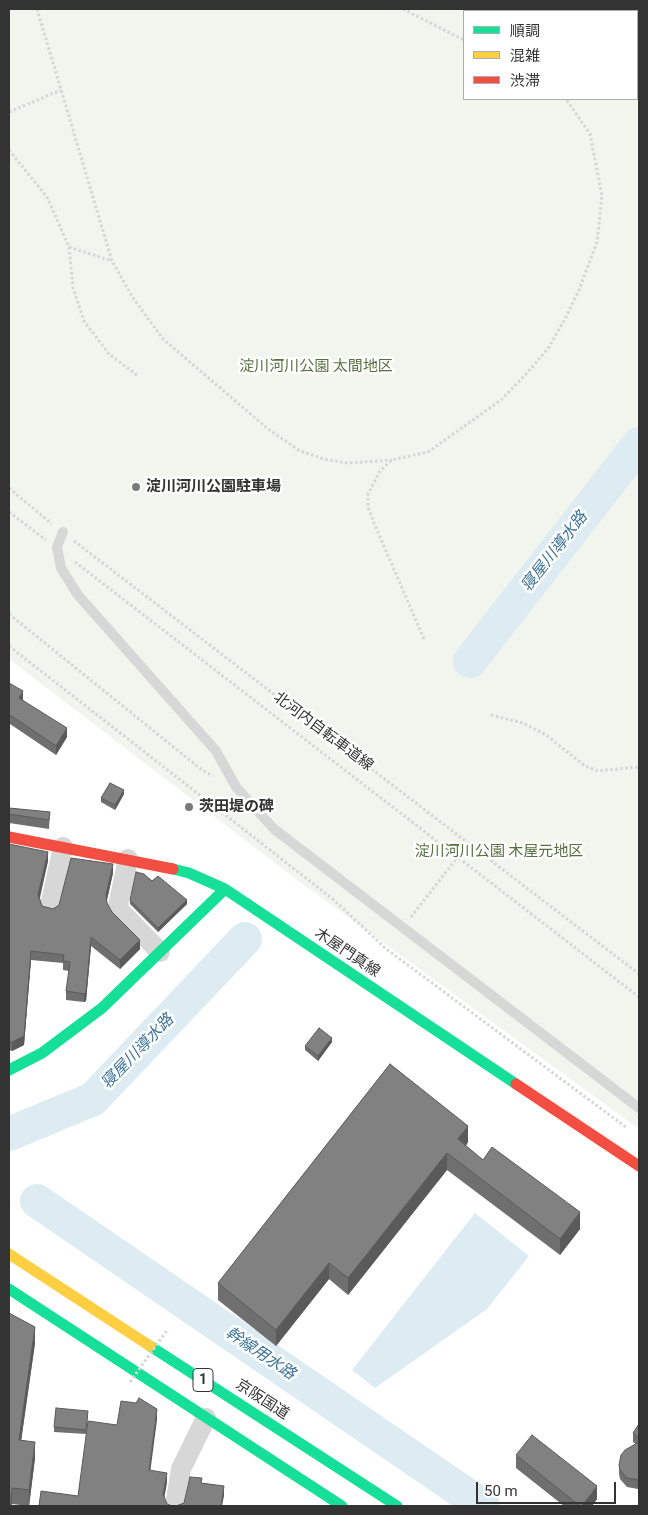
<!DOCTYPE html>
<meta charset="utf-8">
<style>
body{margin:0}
#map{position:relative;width:648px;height:1515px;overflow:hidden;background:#fff;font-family:Roboto,"Noto Sans JP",sans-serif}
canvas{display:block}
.frame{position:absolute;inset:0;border:10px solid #333;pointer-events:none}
.legend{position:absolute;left:463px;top:10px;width:175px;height:90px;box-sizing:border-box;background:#fff;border:1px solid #adadad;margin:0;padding:6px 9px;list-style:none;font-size:15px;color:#333}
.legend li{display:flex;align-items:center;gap:10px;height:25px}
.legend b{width:25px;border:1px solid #adadad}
.scale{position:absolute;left:476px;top:1482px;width:140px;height:22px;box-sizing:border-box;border:2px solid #333;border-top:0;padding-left:6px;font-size:15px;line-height:18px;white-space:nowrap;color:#333;-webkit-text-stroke:4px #fff;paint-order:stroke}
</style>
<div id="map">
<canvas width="648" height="1515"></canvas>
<div class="frame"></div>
<ul class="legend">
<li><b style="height:6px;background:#16e098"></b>順調</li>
<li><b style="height:6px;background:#ffcf43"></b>混雑</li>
<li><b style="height:6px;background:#f24e42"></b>渋滞</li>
</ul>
<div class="scale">50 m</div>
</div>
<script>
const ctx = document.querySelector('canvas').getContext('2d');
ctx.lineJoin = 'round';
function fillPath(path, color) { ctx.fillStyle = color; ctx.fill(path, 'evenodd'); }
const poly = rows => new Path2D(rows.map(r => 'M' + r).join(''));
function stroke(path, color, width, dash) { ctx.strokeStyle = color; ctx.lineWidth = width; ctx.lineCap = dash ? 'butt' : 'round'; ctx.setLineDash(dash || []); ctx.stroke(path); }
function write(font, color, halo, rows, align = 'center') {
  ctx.font = font + ' Roboto,"Noto Sans JP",sans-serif'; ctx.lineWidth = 5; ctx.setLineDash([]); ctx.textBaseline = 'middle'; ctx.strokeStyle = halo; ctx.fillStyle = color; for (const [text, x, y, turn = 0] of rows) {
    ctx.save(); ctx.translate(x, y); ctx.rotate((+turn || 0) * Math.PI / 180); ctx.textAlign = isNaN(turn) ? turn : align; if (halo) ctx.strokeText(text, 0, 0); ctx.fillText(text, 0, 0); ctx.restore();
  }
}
fillPath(poly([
 [9,9,639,9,639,1129,296,879,9,659],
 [464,11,637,11,637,99,464,99]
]), '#f1f5ed');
fillPath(poly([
 [475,1213,529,1256,487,1309,375,1388,352,1370]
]), '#ddebf3');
stroke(poly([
 [470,661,639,444],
 [9,1134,93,1099,245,939],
 [37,1201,483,1506]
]), '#ddebf3', 34);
stroke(poly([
 [37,9,112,261,133,298,163,339,268,429,300,451,324,459,348,463,392,460],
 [403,9,464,40],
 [9,112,61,90],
 [9,150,47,197,69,247,73,288,84,321,109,354,138,376],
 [69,247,112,261],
 [9,488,52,524],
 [9,512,46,540],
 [74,541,639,974],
 [75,562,639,997],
 [9,614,202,770,213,776],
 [424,639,374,523,368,507,368,494,380,471,392,460,428,452,501,400,528,372,549,347,566,317,579,290,597,242,602,196,590,134,566,99],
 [9,646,334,900,385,948,627,1128],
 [491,715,523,723,546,735,585,766,598,771,639,767],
 [411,917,457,858]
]), '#d6d6d6', 3, [2.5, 2.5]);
stroke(poly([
 [63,532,57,547,61,568,78,595,216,751,236,787,274,829,639,1108]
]), '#d7d7d7', 10);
stroke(poly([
 [128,859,118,906,121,912,160,952],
 [50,906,63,847],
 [175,1506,181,1469,206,1418]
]), '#d7d7d7', 20);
stroke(poly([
 [173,869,189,873,225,889,516,1084],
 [9,1070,42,1053,102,1008,225,889],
 [9,1289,342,1506],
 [150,1346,397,1506]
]), '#16e098', 11);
stroke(poly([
 [9,1254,150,1346]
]), '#ffcf43', 11);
stroke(poly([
 [9,837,173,869],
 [516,1084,639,1166]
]), '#f24e42', 11);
stroke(poly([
 [130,1382,168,1329]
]), '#d6d6d6', 3, [2.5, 2.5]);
fillPath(poly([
 [9,683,23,699,23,700,67,737,56,755,10,724],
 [124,794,115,810,101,802,101,798],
 [9,808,50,812,49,829,9,823],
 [9,844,48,861,40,898,42,906,53,909,113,873,107,900,107,903,112,912,140,949,120,969,91,946,86,1001,84,1002,66,1000,66,991,69,971,63,970,63,963,31,960,24,1045,12,1051,9,1050],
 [152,881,187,904,158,932,130,904,130,900],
 [332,1042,318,1061,305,1050,305,1046],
 [390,1064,468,1142,466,1146,483,1160,580,1229,560,1255,447,1170,348,1295,329,1279,276,1346,218,1300,218,1283],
 [9,1313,35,1343,21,1440,35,1458,29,1506,12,1504,12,1506,9,1506],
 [88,1415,86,1434,54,1432,54,1427],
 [639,1424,639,1488,638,1489,627,1487,620,1479,619,1474,619,1465,636,1444,633,1442,633,1433],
 [516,1455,597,1499,592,1506,564,1506,516,1468]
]), '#6f6f6f');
fillPath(poly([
 [23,691,23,699,19,707,19,698],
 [67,728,67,737,56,755,56,746],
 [124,790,124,794,115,810,115,805],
 [48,852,48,861,38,903,38,895],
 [113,864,113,873,106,904,106,895],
 [187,900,187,904,158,932,158,928],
 [91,937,91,946,86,1001,84,1002,84,994],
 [140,940,140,949,120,969,120,960],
 [31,951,31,960,24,1045,12,1051,12,1042],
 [332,1038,332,1042,318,1061,318,1056],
 [468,1126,468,1142,458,1156,458,1139],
 [447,1153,447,1170,348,1295,348,1278],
 [580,1212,580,1229,560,1255,560,1239],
 [329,1263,329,1279,276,1346,276,1330],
 [35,1327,35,1343,19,1456,19,1440],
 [157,1409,157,1420,149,1481,149,1470],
 [35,1442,35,1458,29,1506,29,1490],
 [167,1473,167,1483,163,1505,163,1494],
 [638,1480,639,1480,639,1488,638,1489],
 [224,1486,224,1496,222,1506,221,1506],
 [597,1486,597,1499,592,1506,582,1506],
 [12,1488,12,1506,11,1506,11,1498]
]), '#5a5a5a');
const building = poly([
 [9,683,23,691,19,698,67,728,56,746,10,715,9,717,9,683],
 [110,783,124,790,115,805,101,798,110,783],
 [9,808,50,812,49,820,9,814,9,808],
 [9,844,48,852,38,895,42,906,53,909,59,905,71,858,113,864,106,895,107,903,112,912,140,940,120,960,91,937,86,992,84,994,66,991,70,962,63,961,64,955,31,951,24,1036,12,1042,9,1042,9,844],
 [136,872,144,874,152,881,158,876,187,900,158,928,130,900,136,872],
 [319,1028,332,1038,318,1056,305,1046,319,1028],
 [390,1064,468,1126,458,1139,483,1160,492,1147,580,1212,560,1239,447,1153,348,1278,329,1263,276,1330,218,1283,390,1064],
 [9,1313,35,1327,19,1440,35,1442,29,1490,12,1488,11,1498,9,1497,9,1313],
 [139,1398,157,1409,149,1470,167,1473,163,1494,167,1504,172,1506,39,1506,41,1491,78,1496,88,1421,117,1425,121,1401,136,1403,139,1398],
 [56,1408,88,1411,86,1430,54,1427,56,1408],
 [639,1424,639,1438,633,1433,639,1424],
 [532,1435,597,1486,582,1506,580,1506,516,1455,532,1435],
 [639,1442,639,1480,638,1480,627,1478,620,1470,619,1465,621,1455,625,1450,639,1442],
 [190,1477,202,1478,201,1483,224,1486,221,1506,176,1506,184,1503,190,1477]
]);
fillPath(building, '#818181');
stroke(building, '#5a5a5a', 1);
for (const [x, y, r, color] of [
 [136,487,5,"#7a7a7a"],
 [189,807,5,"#7a7a7a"]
]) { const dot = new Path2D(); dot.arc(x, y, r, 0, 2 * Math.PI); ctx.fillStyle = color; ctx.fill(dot); stroke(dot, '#fff', 2); }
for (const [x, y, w] of [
 [203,1380,20]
]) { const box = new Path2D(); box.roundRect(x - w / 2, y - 11.5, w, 23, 4); ctx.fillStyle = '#fff'; ctx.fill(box); stroke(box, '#333', 1); }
write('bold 14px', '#333', null, [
 ["1",203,1380]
]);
write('15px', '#56703f', '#fff', [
 ["淀川河川公園 太間地区",316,367],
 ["淀川河川公園 木屋元地区",499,852]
]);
write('bold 15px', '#333', '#fff', [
 ["淀川河川公園駐車場",146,487],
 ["茨田堤の碑",199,807]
], 'left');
write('15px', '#333', '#fff', [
 ["北河内自転車道線",323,732,37],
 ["木屋門真線",347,953,34],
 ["京阪国道",262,1400,33]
]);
write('italic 16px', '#3f7597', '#fff', [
 ["寝屋川導水路",555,552,-52],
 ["寝屋川導水路",138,1052,-46],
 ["幹線用水路",260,1354,34]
]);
</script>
